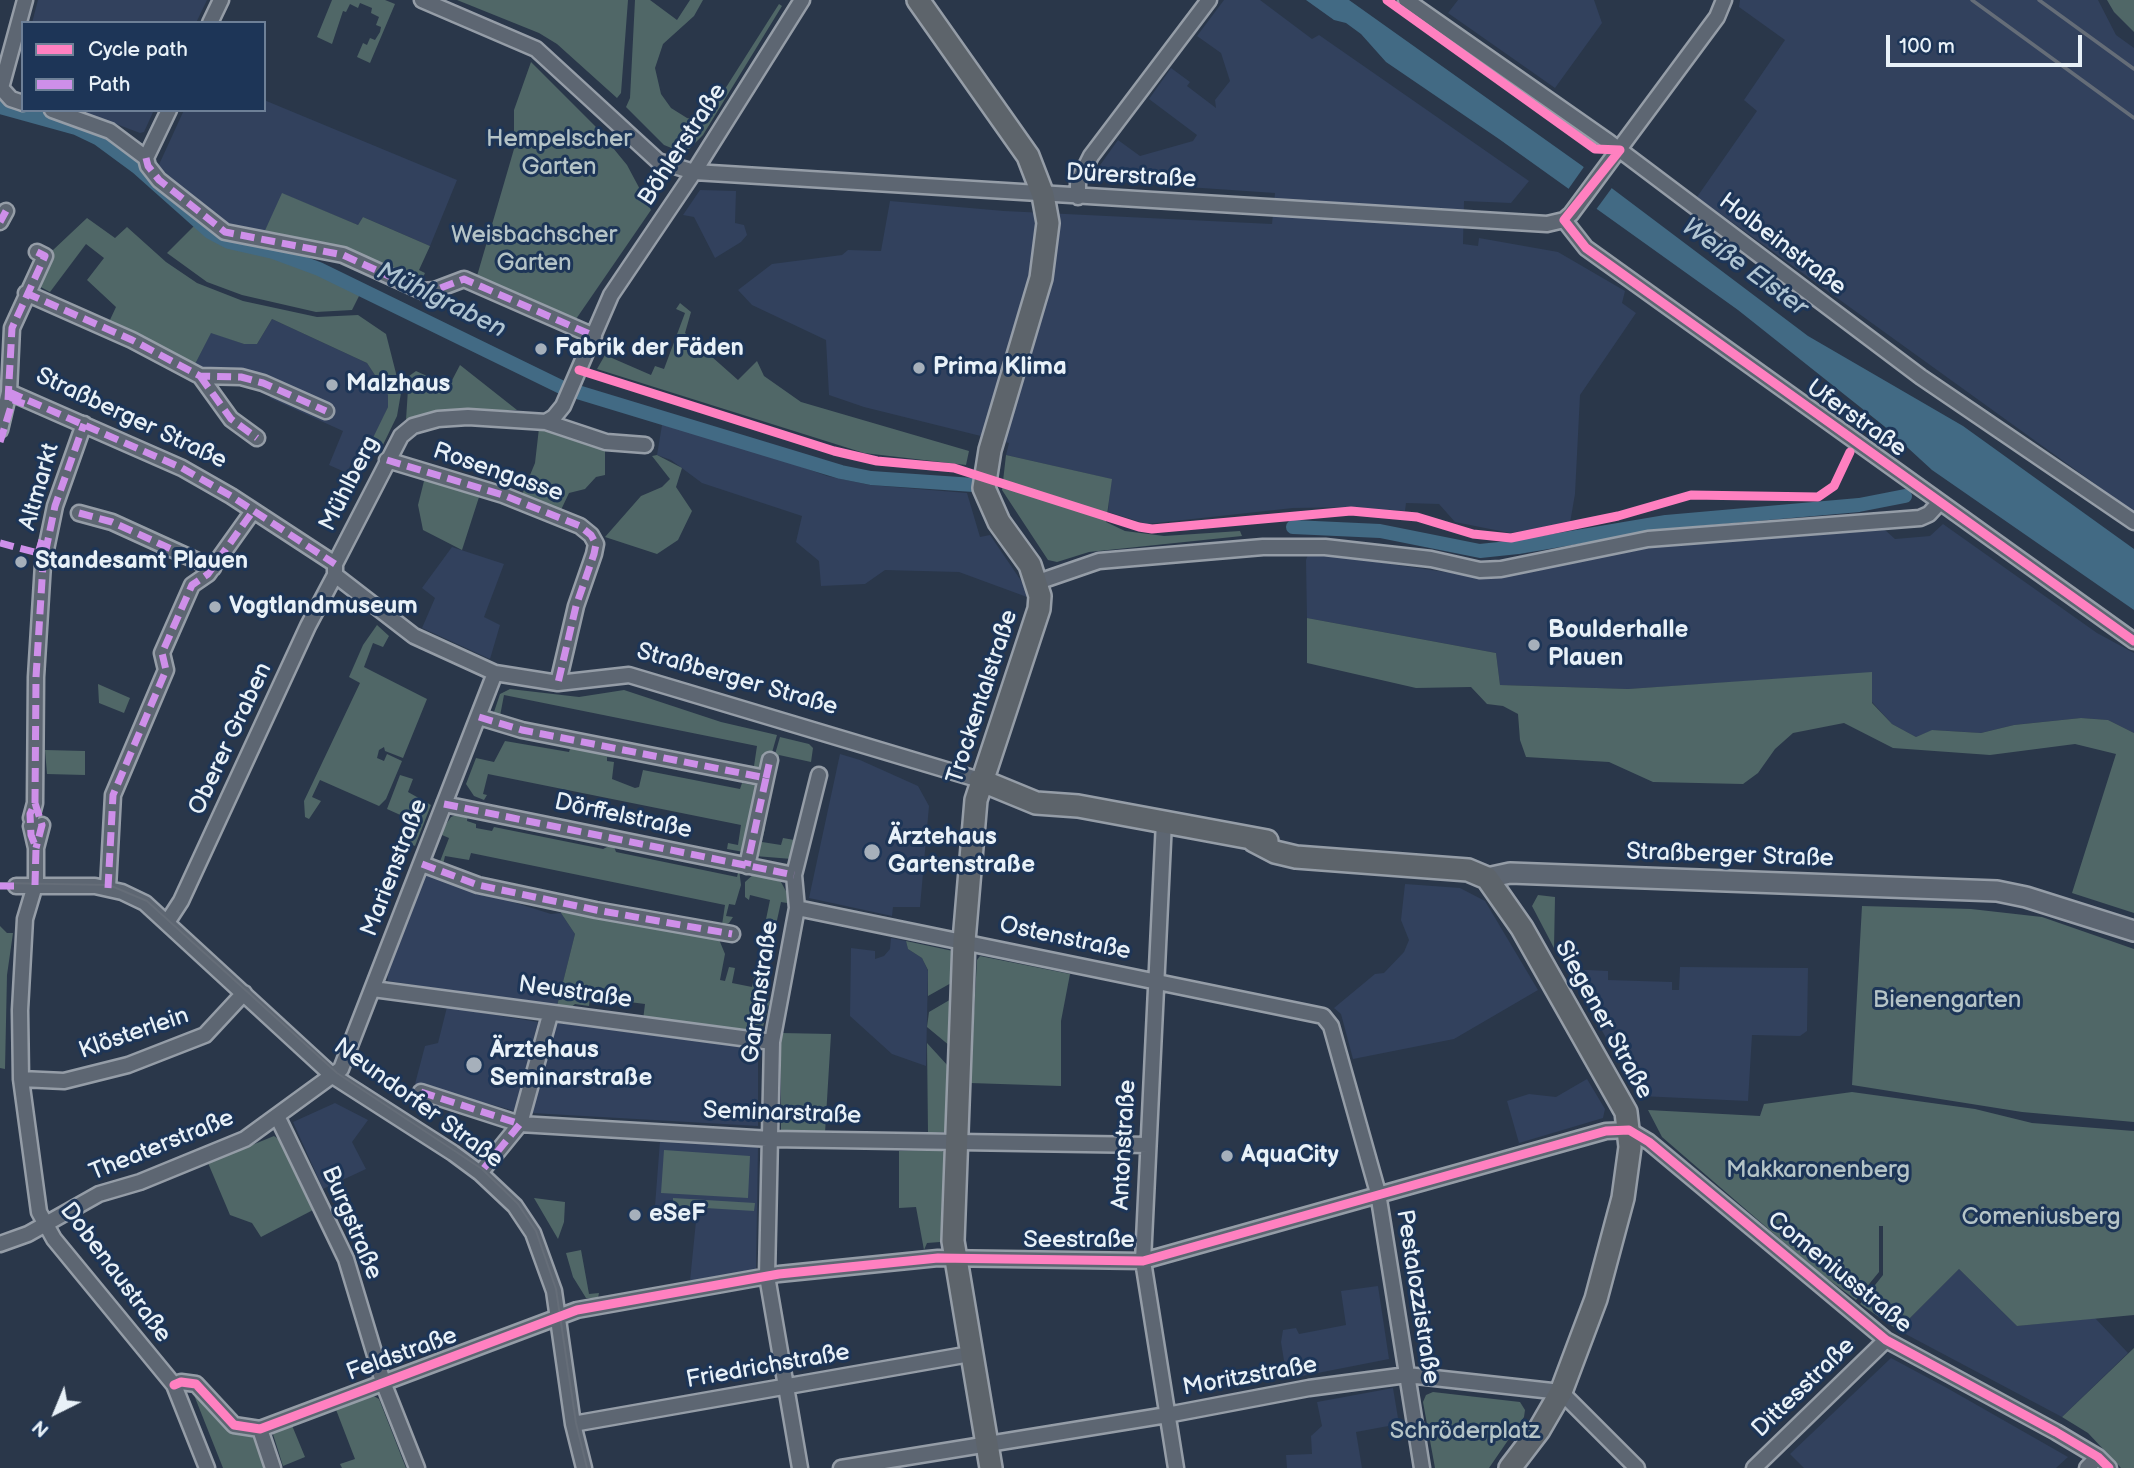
<!DOCTYPE html>
<meta charset="utf-8">
<style>
body{margin:0}
#map{position:relative;width:2134px;height:1468px;overflow:hidden;background:#2a374a;font-family:"Balsamiq Sans",sans-serif}
canvas{display:block}
.legend{position:absolute;left:21px;top:21px;width:245px;height:91px;box-sizing:border-box;background:#1d3557;border:2px solid #6e8097;margin:0;padding:9px 12px;list-style:none;font-size:21px;color:#e8f1f8}
.legend li{display:flex;align-items:center;gap:14px;height:35px}
.legend b{width:35px;border:2px solid #6e8097}
.north{position:absolute;left:21px;top:1377px;width:70px;height:70px;-webkit-text-stroke:5px #1d3557;paint-order:stroke;rotate:223deg;font-size:19px;font-weight:700;line-height:28px;text-align:center;color:#e8f1f8}
.north::after{content:'';display:block;margin:auto;width:24px;height:32px;background:#e8f1f8;clip-path:polygon(50% 0,100% 100%,50% 72%,0 100%)}
.scale{position:absolute;left:1886px;top:35px;width:196px;height:32px;box-sizing:border-box;border:4px solid #e8f1f8;border-top:0;padding-left:9px;font-size:21px;line-height:24px;white-space:nowrap;color:#e8f1f8;-webkit-text-stroke:5px #1d3557;paint-order:stroke}
</style>
<div id="map">
<canvas width="2134" height="1468"></canvas>
<ul class="legend">
<li><b style="height:9px;background:#ff80c0"></b>Cycle path</li>
<li><b style="height:9px;background:#ce8fe9"></b>Path</li>
</ul>
<div class="north">N</div>
<div class="scale">100 m</div>
</div>
<script>
const ctx = document.querySelector('canvas').getContext('2d');
ctx.lineJoin = 'round';
function fillPath(path, color) { ctx.fillStyle = color; ctx.fill(path, 'evenodd'); }
const poly = rows => new Path2D(rows.map(r => 'M' + r).join(''));
function stroke(path, color, width, dash) { ctx.strokeStyle = color; ctx.lineWidth = width; ctx.lineCap = dash ? 'butt' : 'round'; ctx.setLineDash(dash || []); ctx.stroke(path); }
function write(font, color, halo, rows, align = 'center') {
  ctx.font = font + ' "Balsamiq Sans",sans-serif'; ctx.lineWidth = 6; ctx.setLineDash([]); ctx.textBaseline = 'middle'; ctx.strokeStyle = halo; ctx.fillStyle = color; for (const [text, x, y, turn = 0] of rows) {
    ctx.save(); ctx.translate(x, y); ctx.rotate((+turn || 0) * Math.PI / 180); ctx.textAlign = isNaN(turn) ? turn : align; if (halo) ctx.strokeText(text, 0, 0); ctx.fillText(text, 0, 0); ctx.restore();
  }
}
fillPath(poly([
 [38,0,207,0,196,23,32,23],
 [1224,0,1260,0,1312,39,1319,35,1529,181,1511,203,1464,201,1463,244,1478,246,1479,238,1558,252,1625,291,1622,303,1636,313,1580,395,1575,494,1570,523,1510,533,1455,522,1439,504,1406,503,1405,511,1354,507,1293,508,1147,524,1108,512,1111,479,1006,455,1009,443,864,407,829,395,826,340,752,305,738,290,772,264,842,255,848,250,881,251,890,201,1004,211,1272,224,1275,193,1099,181,1093,175,1118,140,1140,156,1193,141,1197,135,1149,99,1171,68,1190,82,1187,86,1216,108,1215,100,1230,81,1221,53,1197,36],
 [1458,0,1594,0,1602,23,1555,88,1448,13],
 [1740,0,2098,0,2116,35,2134,48,2134,512,1697,197,1757,111,1744,100,1785,40,1739,7],
 [264,100,457,180,430,246,363,217,358,225,283,194,262,237,246,234,210,219,157,169,184,110,264,110],
 [79,110,154,110,144,132,140,133],
 [700,190,736,191,735,223,744,225,747,235,741,242,715,258,694,217,683,215],
 [272,319,367,363,388,395,388,407,370,449,354,457,347,473,329,465,343,431,270,398,271,394,252,379,194,366,211,332,244,344,257,344],
 [662,425,716,436,827,476,870,485,967,493,980,537,990,535,1024,585,1027,597,959,572,885,570,865,584,821,586,819,561,796,542,802,516,702,483,671,460,657,455],
 [1943,524,2097,633,2134,653,2134,733,2108,720,2081,718,2014,725,1981,733,1933,730,1916,737,1892,724,1872,702,1872,673,1628,689,1500,685,1496,653,1307,618,1306,560,1309,552,1486,578,1648,544,1885,530,1895,539,1930,536],
 [452,547,504,564,484,617,500,625,490,659,422,628,435,598,422,588],
 [840,754,860,760,918,786,929,806,920,907,893,907,892,916,809,898],
 [428,867,475,890,551,914,561,913,575,934,557,1006,388,981,387,970],
 [1405,884,1460,888,1485,901,1538,990,1454,1039,1353,1059,1341,1014,1334,1008,1375,974,1384,973,1404,952,1409,940,1401,920],
 [891,938,906,941,908,949,922,958,928,971,926,1066,892,1054,850,1016,851,948,875,951,875,959,884,956,890,949],
 [1680,967,1808,968,1807,1031,1800,1036,1752,1035,1748,1101,1640,1096,1566,969,1608,971,1608,980,1672,982,1672,990,1679,990],
 [447,1007,538,1022,515,1111,415,1084,425,1046,438,1043],
 [552,1022,758,1049,758,1126,532,1113],
 [1587,1079,1605,1109,1603,1118,1519,1143,1507,1101,1529,1094,1556,1097],
 [335,1103,368,1120,352,1142,366,1169,323,1189,293,1122],
 [660,1141,758,1147,756,1270,690,1281,696,1221,654,1219],
 [1959,1269,2017,1326,2095,1318,2128,1353,2062,1417,1898,1330],
 [1378,1286,1389,1359,1287,1379,1281,1342,1283,1330,1296,1328,1299,1334,1346,1325,1341,1291],
 [1891,1358,1947,1388,2068,1457,2056,1468,1804,1468,1790,1454],
 [1393,1388,1399,1424,1356,1432,1362,1468,1287,1468,1286,1455,1312,1454,1311,1436,1322,1426,1317,1402]
]), '#32415d');
fillPath(poly([
 [332,0,385,0,395,4,370,63,357,57,363,43,367,45,370,38,375,40,380,32,381,27,376,25,379,17,371,13,372,8,360,3,358,8,350,4,346,12,343,11,332,44,317,37],
 [457,0,628,0,621,93,617,98,557,44,539,33],
 [635,0,650,0,677,20,690,0,703,0,694,16,663,44,655,68,661,94,671,108,687,118,704,122,779,4,782,6,703,135,689,149,674,149,664,145,626,107,630,98],
 [2107,0,2134,0,2134,32,2114,12],
 [531,62,595,126,627,165,651,210,574,322,477,276,514,149,514,110],
 [282,193,358,225,363,217,430,246,419,270,425,273,418,288,343,253,262,237],
 [87,218,115,238,127,227,166,262,197,283,243,301,317,317,358,315,386,334,401,393,397,416,380,451,374,454,370,444,388,407,388,395,367,363,272,319,257,344,244,344,211,333,194,366,132,337,109,322,116,307,87,280,104,258,86,244,50,292,35,284,52,251],
 [195,225,216,241,274,257,361,292,352,310,316,312,242,295,207,282,167,253],
 [680,303,691,312,685,333,738,380,757,361,764,376,801,402,969,451,966,465,864,453,597,369,605,355,651,375,655,366,664,369,685,313,676,309],
 [460,365,517,410,443,410,406,420,408,389,405,379,416,371,449,386],
 [539,428,605,450,605,475,596,477,585,489,569,493,560,512,521,497,535,463],
 [657,455,682,468,676,487,692,511,678,540,657,554,605,537,641,496,662,487,670,479,652,456],
 [1006,455,1112,479,1106,522,1125,531,1164,536,1240,531,1242,536,1089,552,1057,562,1048,560,1002,490],
 [425,477,480,494,462,550,423,530,418,505],
 [1307,618,1496,653,1500,685,1628,689,1872,672,1872,703,1892,724,1916,737,1932,730,1981,733,2014,725,2081,718,2108,720,2134,733,2134,913,2072,893,2116,754,2075,744,1990,755,1893,748,1844,723,1793,733,1775,749,1758,773,1743,784,1653,782,1609,762,1526,757,1520,740,1518,714,1503,706,1487,704,1471,687,1416,688,1307,663],
 [377,625,389,636,383,647,373,643,364,667,427,699,403,758,385,751,384,747,379,750,377,758,384,761,387,754,402,761,386,799,379,806,320,780,312,797,321,801,309,819,305,817,304,801,360,683,349,677,363,645],
 [98,684,130,698,124,713,99,703],
 [510,689,579,697,624,690,721,722,777,735,771,756,762,766,757,770,743,768,744,765,754,766,757,746,504,695,500,716,493,715,500,694],
 [780,737,809,744,813,748,811,762,779,755,778,762,773,761],
 [505,741,569,752,572,742,618,751,616,758,607,757,607,761,614,762,612,779,635,788,639,787,643,770,740,789,742,783,758,786,744,852,727,849,728,843,738,845,741,825,488,774,483,794,487,795,484,800,474,796,466,784,476,758,494,762],
 [45,750,85,751,85,775,47,774],
 [400,775,413,779,408,792,431,805,415,846,408,843,416,822,387,809],
 [463,812,468,813,467,821,476,824,476,828,492,831,494,827,603,849,613,844,616,852,737,877,739,869,741,885,735,905,729,904,726,916,733,917,729,923,722,925,725,905,471,853,469,860,445,856,442,869,439,864,449,838,442,835,444,827,451,817],
 [759,826,765,828,762,842,781,845,783,838,800,841,792,859,755,856],
 [755,873,781,882,788,895,787,903,781,902,760,998,770,1001,763,1027,755,1033,643,1020,645,1004,590,997,589,1006,575,1004,569,1009,557,1006,575,934,561,913,562,907,718,937,725,954,720,980,725,981,729,967,735,968,732,983,752,987,770,900,750,895,749,900,745,897,745,882],
 [1538,895,1555,897,1554,948,1532,906],
 [1862,906,1971,909,2042,917,2134,949,2134,1122,2022,1112,1852,1085],
 [0,926,7,933,13,933,7,975,5,1069,0,1068],
 [906,941,953,951,953,982,928,996,928,970,922,958,908,949],
 [980,956,1070,974,1061,1021,1061,1086,970,1083,977,960],
 [953,998,950,1046,927,1027,929,1012],
 [781,1033,831,1034,825,1133,781,1130],
 [927,1043,949,1067,947,1129,944,1132,928,1133],
 [1852,1092,1975,1109,2032,1123,2134,1131,2134,1315,2017,1326,1959,1269,1898,1330,1860,1304,1883,1275,1883,1226,1879,1226,1879,1272,1856,1300,1817,1271,1662,1137,1648,1110,1760,1116,1764,1104],
 [274,1136,280,1140,313,1210,261,1237,252,1223,230,1215,208,1163],
 [664,1150,750,1156,748,1198,661,1193],
 [940,1150,946,1153,943,1246,940,1242,927,1243,924,1250,916,1207,899,1208,899,1151],
 [534,1198,565,1202,564,1222,558,1239],
 [673,1198,755,1203,754,1211,673,1206],
 [581,1250,589,1294,599,1293,598,1298,586,1298,573,1277,566,1253],
 [2134,1348,2134,1468,2121,1468,2088,1433,2062,1417],
 [1433,1392,1520,1402,1525,1410,1524,1417,1489,1468,1435,1468,1423,1402,1426,1395],
 [370,1394,379,1399,406,1468,342,1468,340,1464,355,1459,335,1407],
 [194,1395,200,1395,221,1423,232,1430,256,1437,267,1468,223,1468],
 [291,1423,305,1457,283,1466,272,1431]
]), '#506767');
fillPath(poly([
 [1306,0,1349,0,1581,165,1808,336,1963,426,2134,549,2134,610,1932,470,1884,426,1738,310,1499,139,1386,62,1361,34,1346,23,1334,20]
]), '#426a84');
fillPath(poly([
 [1586,164,1614,185,1595,211,1567,191]
]), '#2a374a');
stroke(poly([
 [0,107,76,128,99,139,137,167,210,232,229,242,273,252,319,269,561,387,841,472,871,478,974,485],
 [1293,527,1380,531,1480,551,1518,547,1666,522,1859,505,1905,496]
]), '#426a84', 14);
const street = poly([
 [422,0,536,49,658,161,694,172,1547,224,1564,220,1571,214,1717,17,1724,0],
 [1406,0,1609,142,1921,377,2134,522],
 [210,23,221,0],
 [23,103,11,99,1,88,25,0],
 [52,110,110,131,146,158,148,166,159,180,225,232,343,255,422,291,435,290,464,279,594,336],
 [146,158,169,110],
 [1078,197,1078,182,1091,156,1209,0],
 [1564,220,1586,248,2134,641],
 [0,222,6,211],
 [26,293,132,340,200,376,241,377,263,383,326,411],
 [200,376,231,419,257,438],
 [9,392,182,468,231,496,335,564],
 [546,422,554,417,563,406,611,295,694,172,802,0],
 [0,430,9,392,12,328,45,256,37,252],
 [387,460,503,495,580,526,591,535,596,544,594,554,576,606,558,683],
 [79,513,112,522,213,568],
 [335,575,414,636,495,673,558,683,629,675,980,780],
 [1038,582,1099,561,1263,547,1325,547,1431,559,1480,570,1501,569,1648,539,1920,518,1929,514,1940,502],
 [479,717,522,730,766,778,747,866],
 [766,778,770,760],
 [444,804,794,875],
 [31,818,35,803,36,677,43,564,55,506,84,424],
 [1164,821,1143,1261,1176,1468],
 [31,826,36,848,36,882,25,919,20,1010,21,1079,39,1212,54,1239,174,1385,207,1468],
 [36,848,42,825],
 [422,864,478,885,596,910,732,934],
 [16,886,95,886,122,892,145,903,333,1076,453,1153,480,1173,515,1206,533,1233,554,1291,573,1424,584,1468],
 [108,888,113,795,166,670,162,653,192,585,208,574,253,511],
 [797,908,1323,1016,1331,1026,1378,1193,1422,1468],
 [168,921,181,901,308,626,335,575,335,564,401,436,413,426,438,419,468,417,546,422,606,442,645,445],
 [373,989,772,1042],
 [21,1079,64,1081,128,1065,205,1035,244,993],
 [421,1092,520,1124,771,1139,1148,1145],
 [278,1118,346,1259,383,1382,417,1468],
 [480,1173,520,1124,550,1015],
 [0,1244,28,1234,99,1194,140,1182,245,1139,341,1069,495,673],
 [174,1385,181,1382,196,1384,234,1425,260,1429,577,1310,779,1274,938,1258,1143,1261,1606,1131,1629,1130,1649,1142,1886,1340,2056,1432,2098,1457,2109,1468],
 [573,1424,970,1354],
 [260,1429,273,1468],
 [800,1468,767,1276,772,1042,797,908,794,875,819,775],
 [841,1468,1167,1415,1309,1388,1407,1375,1561,1392,1637,1468],
 [1754,1468,1886,1340],
 [2087,1468,2098,1457]
]);
const secondary = poly([
 [1487,878,1510,873,1997,891,2026,897,2134,931]
]);
const primary = poly([
 [918,0,1028,156,1043,195,1048,223,1041,278,990,450,984,488,999,522,1030,565,1040,596,1039,609,976,800,964,941,953,1241,991,1468],
 [980,780,1036,803,1078,806,1267,841],
 [1254,841,1275,852,1296,857,1468,870,1487,878,1522,928,1626,1112,1630,1147,1623,1198,1596,1299,1561,1392,1539,1430,1510,1468]
]);
stroke(street, '#959da7', 19);
stroke(secondary, '#959da7', 24);
stroke(primary, '#959da7', 26);
stroke(street, '#5d6672', 14);
stroke(secondary, '#5d6672', 19);
stroke(primary, '#5d646b', 21);
stroke(poly([
 [0,883,109,885,147,901,337,1073,482,1169,518,1204,536,1231,556,1289,576,1423,587,1468]
]), '#656d78', 2);
stroke(poly([
 [1972,0,2134,118],
 [2039,0,2134,69]
]), '#656d78', 3.5);
stroke(poly([
 [146,158,148,166,159,180,225,232,343,255,422,291,435,290,464,279,594,336],
 [0,222,6,211],
 [26,293,132,340,200,376,241,377,263,383,326,411],
 [200,376,231,419,257,438],
 [9,392,182,468,231,496,335,564],
 [8,400,12,328,45,256,37,252],
 [0,442,13,400,25,404],
 [387,460,503,495,580,526,591,535,596,544,594,554,576,606,558,683],
 [79,513,112,522,213,568],
 [0,543,38,553,42,540],
 [479,717,522,730,766,778,747,866],
 [766,778,770,760],
 [35,803,42,825,36,848],
 [444,804,794,875],
 [422,864,478,885,596,910,732,934],
 [35,885,36,848,31,835,30,814,35,803,36,677,43,564,55,506,84,424],
 [0,886,16,886],
 [108,888,113,795,166,670,162,653,192,585,208,574,253,511],
 [421,1092,520,1124,480,1173]
]), '#ce8fe9', 7, [14, 7]);
stroke(poly([
 [1387,0,1595,149,1620,150],
 [1620,150,1564,220,1586,248,2134,641],
 [579,370,834,451,877,461,954,468,1139,527,1152,529,1351,511,1417,517,1473,534,1511,538,1618,516,1691,495,1818,497,1834,486,1850,452],
 [174,1385,181,1382,196,1384,234,1425,260,1429,577,1310,779,1274,938,1258,1143,1261,1606,1131,1629,1130,1649,1142,1886,1340,2056,1432,2098,1457,2109,1468]
]), '#ff80c0', 9);
for (const [x, y, r, color] of [
 [541,349,7,"#a6b0bb"],
 [919,368,7,"#a6b0bb"],
 [332,385,7,"#a6b0bb"],
 [21,562,7,"#a6b0bb"],
 [215,607,7,"#a6b0bb"],
 [1534,645,7,"#a6b0bb"],
 [872,852,9,"#a6b0bb"],
 [474,1065,9,"#a6b0bb"],
 [1227,1156,7,"#a6b0bb"],
 [635,1215,7,"#a6b0bb"]
]) { const dot = new Path2D(); dot.arc(x, y, r, 0, 2 * Math.PI); ctx.fillStyle = color; ctx.fill(dot); stroke(dot, '#1d3557', 2.5); }
write('24px', '#b5c4c7', '#1d3557', [
 ["Hempelscher",559,140],
 ["Garten",559,168],
 ["Weisbachscher",534,236],
 ["Garten",534,264],
 ["Bienengarten",1947,1001],
 ["Makkaronenberg",1818,1171],
 ["Comeniusberg",2041,1218],
 ["Schröderplatz",1465,1432]
]);
write('24px', '#e8f1f8', '#1d3557', [
 ["Böhlerstraße",683,145,-57],
 ["Dürerstraße",1131,177,3],
 ["Holbeinstraße",1782,245,37],
 ["Straßberger Straße",131,419,25],
 ["Uferstraße",1856,419,35],
 ["Rosengasse",498,473,19],
 ["Mühlberg",350,484,-63],
 ["Altmarkt",40,487,-74],
 ["Straßberger Straße",737,680,16],
 ["Trockentalstraße",983,697,-72],
 ["Oberer Graben",231,739,-65],
 ["Dörffelstraße",623,817,12],
 ["Straßberger Straße",1730,856,2],
 ["Marienstraße",395,868,-69],
 ["Ostenstraße",1065,939,12],
 ["Gartenstraße",761,992,-82],
 ["Neustraße",575,993,8],
 ["Siegener Straße",1603,1020,61],
 ["Klösterlein",134,1034,-19],
 ["Neundorfer Straße",418,1104,36],
 ["Seminarstraße",782,1114,2],
 ["Antonstraße",1125,1145,-87],
 ["Theaterstraße",162,1146,-22],
 ["Burgstraße",351,1223,67],
 ["Seestraße",1079,1241],
 ["Dobenaustraße",115,1273,53],
 ["Comeniusstraße",1839,1273,39],
 ["Pestalozzistraße",1417,1297,81],
 ["Feldstraße",402,1355,-20],
 ["Friedrichstraße",768,1367,-10],
 ["Moritzstraße",1250,1377,-10],
 ["Dittesstraße",1804,1388,-44]
]);
write('bold 24px', '#e8f1f8', '#1d3557', [
 ["Fabrik der Fäden",555,349],
 ["Prima Klima",933,368],
 ["Malzhaus",346,385],
 ["Standesamt Plauen",35,562],
 ["Vogtlandmuseum",229,607],
 ["Boulderhalle",1548,631],
 ["Plauen",1548,659],
 ["Ärztehaus",888,838],
 ["Gartenstraße",888,866],
 ["Ärztehaus",490,1051],
 ["Seminarstraße",490,1079],
 ["AquaCity",1241,1156],
 ["eSeF",649,1215]
], 'left');
write('italic 26px', '#afc4d2', '#1d3557', [
 ["Weiße Elster",1744,268,36],
 ["Mühlgraben",441,301,26]
]);
</script>
